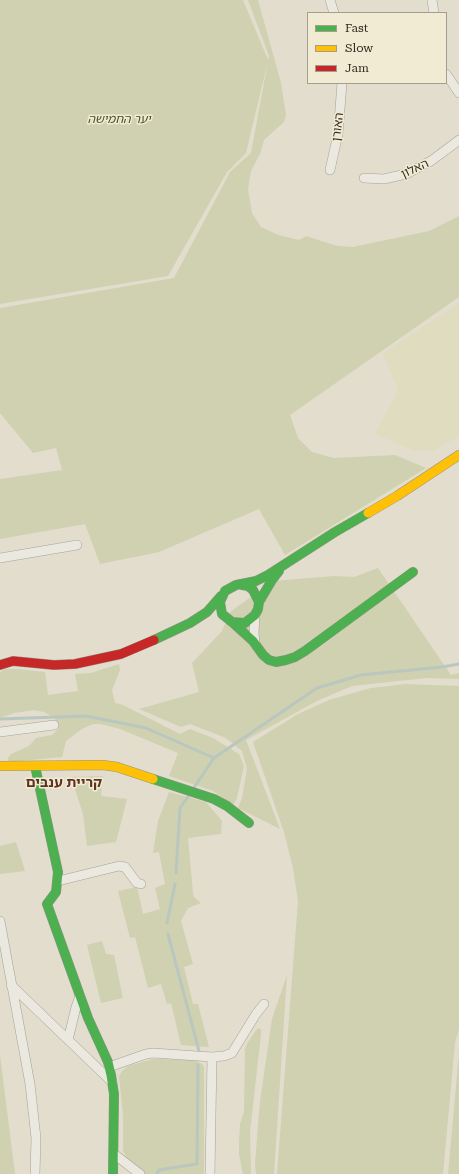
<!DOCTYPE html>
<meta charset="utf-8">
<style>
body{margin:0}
#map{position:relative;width:459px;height:1174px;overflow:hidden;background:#e2ddcd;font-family:"Roboto Serif",serif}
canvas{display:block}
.legend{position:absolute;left:307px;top:12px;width:140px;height:72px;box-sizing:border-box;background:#f2ebd4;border:1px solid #a69e8c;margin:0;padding:5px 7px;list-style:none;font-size:12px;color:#352b1f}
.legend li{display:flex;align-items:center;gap:8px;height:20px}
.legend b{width:20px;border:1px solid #a69e8c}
</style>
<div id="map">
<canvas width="459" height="1174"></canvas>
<ul class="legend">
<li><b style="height:5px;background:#4caf50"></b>Fast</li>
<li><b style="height:5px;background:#ffc107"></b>Slow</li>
<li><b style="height:5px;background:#c62828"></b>Jam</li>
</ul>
</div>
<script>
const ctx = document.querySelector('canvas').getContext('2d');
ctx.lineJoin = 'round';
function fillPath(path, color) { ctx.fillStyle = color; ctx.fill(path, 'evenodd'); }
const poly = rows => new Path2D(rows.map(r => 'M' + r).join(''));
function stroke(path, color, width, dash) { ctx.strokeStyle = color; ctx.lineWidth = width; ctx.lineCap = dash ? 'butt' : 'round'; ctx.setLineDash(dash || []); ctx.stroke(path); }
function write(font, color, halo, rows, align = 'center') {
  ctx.font = font + ' "Roboto Serif","Noto Sans Hebrew",serif'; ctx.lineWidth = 3; ctx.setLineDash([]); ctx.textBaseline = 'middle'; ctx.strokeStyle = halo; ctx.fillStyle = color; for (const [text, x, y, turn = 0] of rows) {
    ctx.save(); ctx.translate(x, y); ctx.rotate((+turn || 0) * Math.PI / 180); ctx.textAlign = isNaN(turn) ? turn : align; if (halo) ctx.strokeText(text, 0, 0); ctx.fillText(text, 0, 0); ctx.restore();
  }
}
fillPath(poly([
 [459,303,459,436,435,450,415,451,375,434,398,390,383,353]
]), '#e0dcbf');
fillPath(poly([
 [0,0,243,0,268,60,269,56,248,0,258,0,281,83,286,115,284,122,264,140,260,154,251,171,248,189,252,213,261,227,278,235,299,240,306,236,337,246,353,247,429,231,459,216,459,297,290,415,298,438,312,452,334,458,395,455,426,468,285,555,259,509,159,552,100,564,85,524,0,539,0,479,62,470,56,448,33,453,0,413,0,308,174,278,230,172,251,153,268,61,246,153,227,172,168,276,0,304],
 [378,568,451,675,459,673,459,679,427,678,352,686,317,701,246,740,280,829,238,808,242,798,247,769,242,751,226,738,190,724,181,727,139,709,199,692,192,663,222,631,230,612,273,581,334,576,354,577],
 [119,664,120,670,112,690,115,703,123,705,180,734,190,729,213,738,239,754,244,766,237,798,233,805,213,791,169,776,178,753,120,729,101,724,93,724,82,729,66,741,62,757,9,762,8,758,11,754,29,746,36,738,52,735,58,729,55,718,44,712,34,710,14,713,0,718,0,672,5,669,18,669,45,672,48,695,78,691,75,674,91,673],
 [406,684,459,686,459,1029,455,1043,443,1174,277,1174,298,901,293,868,284,832,253,742,298,714,329,700,371,688],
 [103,776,101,796,127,799,116,842,87,846,83,814,71,777],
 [169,792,206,802,222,821,221,834,188,838,193,893,194,897,201,903,188,908,181,921,193,964,184,967,193,1004,198,1004,209,1047,181,1045,171,1003,167,1004,161,984,148,988,135,937,130,938,118,891,137,887,143,914,160,909,155,888,165,884,159,852,153,853,158,821],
 [16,842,25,871,0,874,0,846],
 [102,941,106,954,114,955,123,998,101,1003,87,945],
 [287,975,274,1174,256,1174,255,1164,260,1101,272,1019],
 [259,1028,261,1030,261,1034,250,1132,251,1174,243,1174,239,1154,239,1143,240,1124,244,1112,245,1049,248,1042,257,1029],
 [459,1053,459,1174,448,1174],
 [0,1055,15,1174,0,1174],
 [153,1059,196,1060,203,1065,204,1068,204,1174,145,1174,133,1165,126,1157,123,1150,123,1116,119,1076,123,1070,128,1066]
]), '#cfd1b1');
stroke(poly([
 [0,719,86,716,146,728,214,758],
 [193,789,214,758,317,688,361,675,442,667,459,664],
 [176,873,180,808,190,794],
 [167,923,175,884],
 [168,934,199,1051],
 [157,1174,159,1170,197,1164,198,1065]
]), '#b9c7bf', 3);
const street = poly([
 [330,0,334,13],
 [432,0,434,13],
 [446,74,459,93],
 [330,170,338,134,342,83],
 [364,178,384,179,406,174,431,161,459,140],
 [0,558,77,545],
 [255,643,254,633,255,615],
 [0,732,54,725],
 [58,881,119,866,125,867,137,883,141,884],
 [0,921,30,1084,36,1138,35,1174],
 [11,985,112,1082],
 [68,1040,76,1007,80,996],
 [109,1067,146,1054,153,1053,212,1057,224,1056,232,1053,256,1014,264,1004],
 [114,1154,140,1174],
 [210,1174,212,1057]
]);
const fast = poly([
 [242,585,248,586,253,590,259,602,258,609,255,615,245,623,232,622,222,614,220,602,225,591,236,585,256,581,268,575,335,532,368,513],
 [259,602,272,580,279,571],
 [232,622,253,641,263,655,269,660,276,662,286,660,295,657,305,651,413,572],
 [154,640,190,623,207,612,221,596],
 [35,766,58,872,56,892,47,904,88,1018,108,1062,111,1075,114,1094,113,1174],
 [153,779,214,799,227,806,249,823]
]);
const slow = poly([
 [368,513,397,496,459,455],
 [0,766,103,765,117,767,153,779]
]);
const jam = poly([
 [0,665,13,661,54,665,75,664,121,654,154,640]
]);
stroke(street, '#a7a297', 10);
stroke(fast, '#979286', 10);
stroke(slow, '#979286', 10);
stroke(jam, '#979286', 10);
stroke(street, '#eae8df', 9);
stroke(fast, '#4caf50', 9);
stroke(slow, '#ffc107', 9);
stroke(jam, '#c62828', 9);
write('italic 12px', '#445028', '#f2ebd4', [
 ["יער החמישה",119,119]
]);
write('12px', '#352b1f', '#f2ebd4', [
 ["האורן",338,127,-83],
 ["האלון",415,169,-25]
]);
write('bold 14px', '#5e3222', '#f2ebd4', [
 ["קריית ענבים",64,783]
]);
</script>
